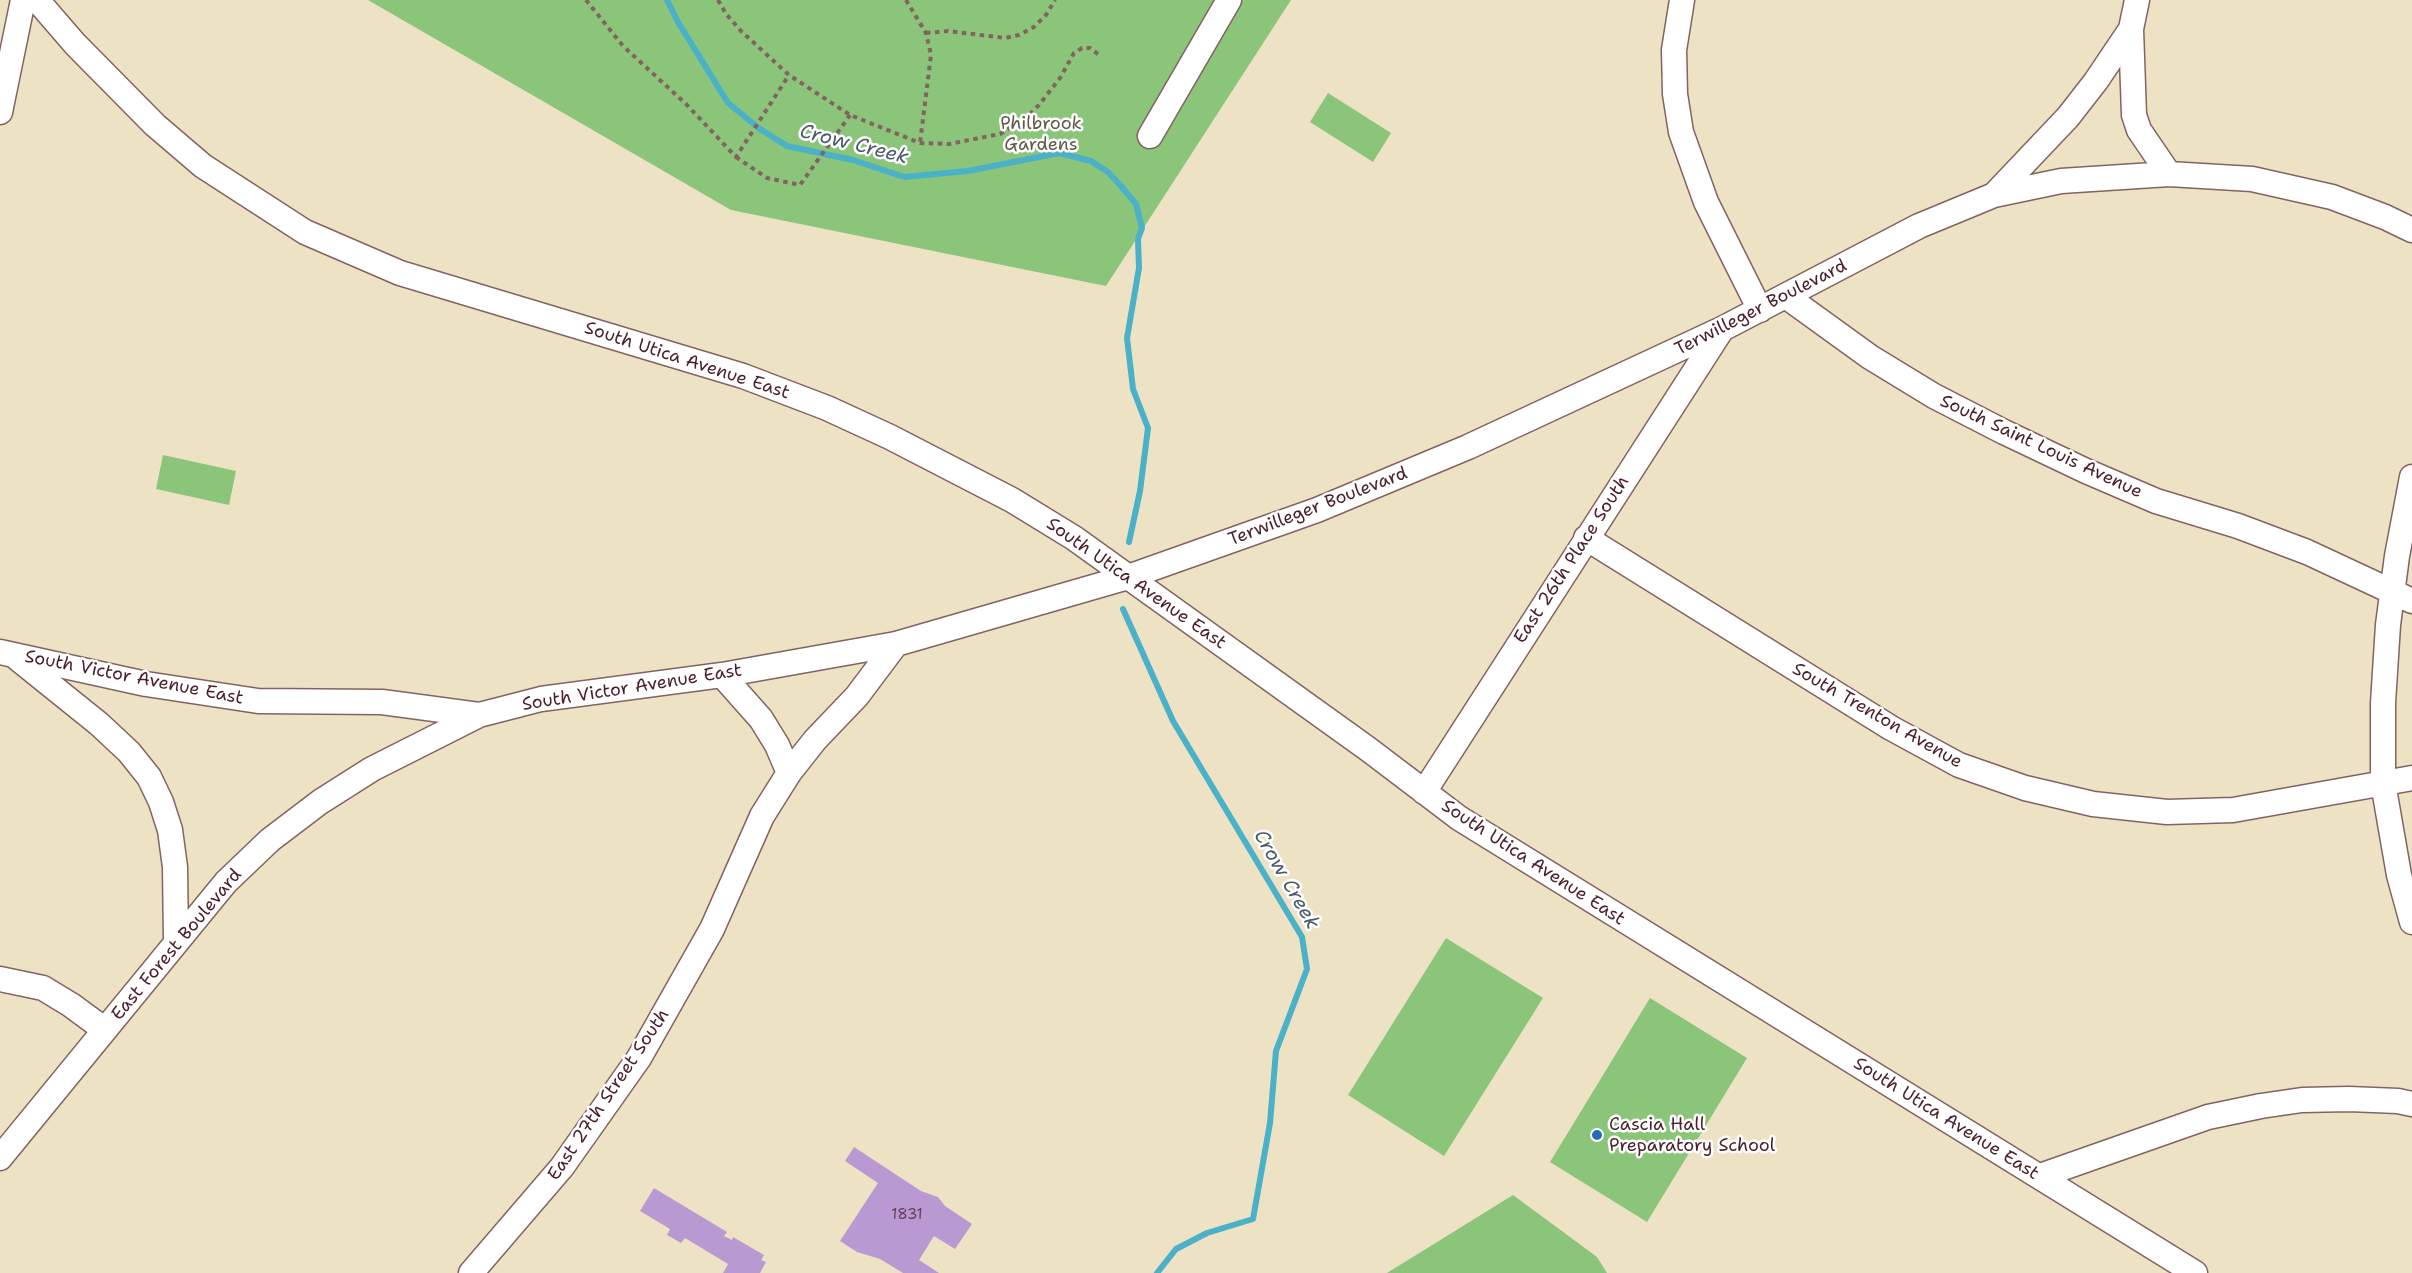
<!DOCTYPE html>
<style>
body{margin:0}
canvas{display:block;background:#eee2c4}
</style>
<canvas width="2412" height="1273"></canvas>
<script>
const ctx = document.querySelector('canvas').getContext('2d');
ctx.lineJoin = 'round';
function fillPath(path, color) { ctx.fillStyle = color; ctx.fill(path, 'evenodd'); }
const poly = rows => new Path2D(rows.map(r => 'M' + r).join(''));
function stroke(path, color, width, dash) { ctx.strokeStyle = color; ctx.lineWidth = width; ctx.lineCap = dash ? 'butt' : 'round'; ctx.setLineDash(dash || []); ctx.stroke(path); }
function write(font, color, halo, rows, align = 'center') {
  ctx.font = font + ' "Shantell Sans",sans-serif'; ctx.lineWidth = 5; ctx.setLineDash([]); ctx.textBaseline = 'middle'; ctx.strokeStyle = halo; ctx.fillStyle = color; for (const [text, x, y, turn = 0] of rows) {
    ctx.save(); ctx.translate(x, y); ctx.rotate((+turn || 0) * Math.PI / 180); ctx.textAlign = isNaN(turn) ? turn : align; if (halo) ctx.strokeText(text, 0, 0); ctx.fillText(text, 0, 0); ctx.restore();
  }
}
fillPath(poly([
 [368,0,1291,0,1106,286,731,210],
 [1328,93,1391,133,1373,162,1310,122],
 [163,455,236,471,229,505,156,489],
 [1446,938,1543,998,1444,1156,1348,1095],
 [1650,998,1747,1058,1647,1222,1550,1162],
 [1513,1195,1597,1257,1607,1273,1387,1273]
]), '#8ac57a');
stroke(poly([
 [667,0,678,22,728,103,760,129,787,146,853,160,904,177,968,171,1059,153,1091,161,1108,172,1121,186,1136,204,1142,228,1138,239,1139,268,1127,338,1133,389,1148,428,1140,491,1129,542],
 [1123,609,1173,721,1302,937,1307,969,1276,1051,1270,1123,1253,1219,1207,1233,1176,1249,1157,1273]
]), '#4ab1c9', 6);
fillPath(poly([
 [854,1147,921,1191,938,1197,945,1206,972,1224,955,1249,934,1236,919,1260,939,1273,903,1273,880,1259,857,1252,840,1241,878,1183,845,1161],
 [654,1188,727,1232,724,1236,732,1240,733,1237,764,1255,761,1260,766,1262,760,1273,723,1273,728,1264,685,1238,681,1243,667,1235,670,1229,640,1211]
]), '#b899d2');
const minor = poly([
 [37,0,75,44,155,125,203,166,305,232,400,273,743,376,827,408,890,437,1012,500,1074,538,1368,749,1459,818,2195,1273],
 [1682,0,1674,50,1675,94,1681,132,1706,202,1760,310],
 [2137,0,2131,29,2134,115,2139,130,2169,174],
 [0,112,23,0],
 [1150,136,1229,0],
 [1994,195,2068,117,2096,81,2131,29],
 [1787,297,1870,357,1934,396,2004,432,2086,471,2156,501,2238,526,2307,552,2412,601],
 [2412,477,2397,556,2388,625,2383,703,2383,783,2399,875,2412,922],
 [1586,538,1891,728,1959,765,2025,788,2093,804,2167,812,2233,810,2412,778],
 [0,652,146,684,258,701,382,702,479,715,541,699,722,675,896,644,1128,577,1317,510,1468,447,1722,329,1919,226,1994,195,2061,181,2169,174,2252,179,2332,197,2385,217,2412,230],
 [17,658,99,724,129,752,149,777,161,802,170,830,175,867,176,943],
 [722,675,761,719,777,745,789,773],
 [1424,792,1722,329],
 [0,979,43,988,71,1005,105,1030],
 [0,1158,226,882,270,840,320,802,372,769,479,715],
 [2040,1176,2208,1117,2261,1106,2302,1100,2349,1099,2398,1101,2412,1104],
 [471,1273,562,1167,639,1058,712,929,762,816,789,773,815,740,857,696,896,644]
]);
stroke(minor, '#836361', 27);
stroke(poly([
 [586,0,623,46,687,105,736,157,789,75],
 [718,0,726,14,741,31,789,75,850,115,920,143,949,144,1000,134,1026,118,1039,105,1060,78,1074,53,1082,48,1090,48,1099,55],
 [906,0,926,33,931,55,920,143],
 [926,33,948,31,1005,38,1019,35,1034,27,1046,15,1055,0],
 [736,157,767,178,800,185,850,115]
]), '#836361', 4, [4.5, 4.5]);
stroke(minor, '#fff', 24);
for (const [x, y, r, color] of [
 [1597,1135,6,"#1f6fb2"]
]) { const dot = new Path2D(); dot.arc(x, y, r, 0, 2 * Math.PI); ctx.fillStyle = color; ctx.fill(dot); stroke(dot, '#fff', 2); }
write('15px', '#663e55', null, [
 ["1831",907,1215]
]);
write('18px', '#605947', '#fff', [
 ["Philbrook",1041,124],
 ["Gardens",1041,145]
]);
write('18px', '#4a1f2b', '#fff', [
 ["Terwilleger Boulevard",1761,308,-27],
 ["South Utica Avenue East",687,361,18],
 ["South Saint Louis Avenue",2041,447,25],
 ["Terwilleger Boulevard",1318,507,-21],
 ["East 26th Place South",1572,560,-57],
 ["South Utica Avenue East",1136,584,35],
 ["South Victor Avenue East",134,678,11],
 ["South Victor Avenue East",632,688,-9],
 ["South Trenton Avenue",1877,716,30],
 ["South Utica Avenue East",1533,863,33],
 ["East Forest Boulevard",177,945,-50],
 ["East 27th Street South",609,1095,-56],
 ["South Utica Avenue East",1946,1119,32]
]);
write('18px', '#4a1f2b', '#fff', [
 ["Cascia Hall",1609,1125],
 ["Preparatory School",1609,1146]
], 'left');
write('italic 20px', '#4a596a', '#fff', [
 ["Crow Creek",854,145,14],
 ["Crow Creek",1286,880,60]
]);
</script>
